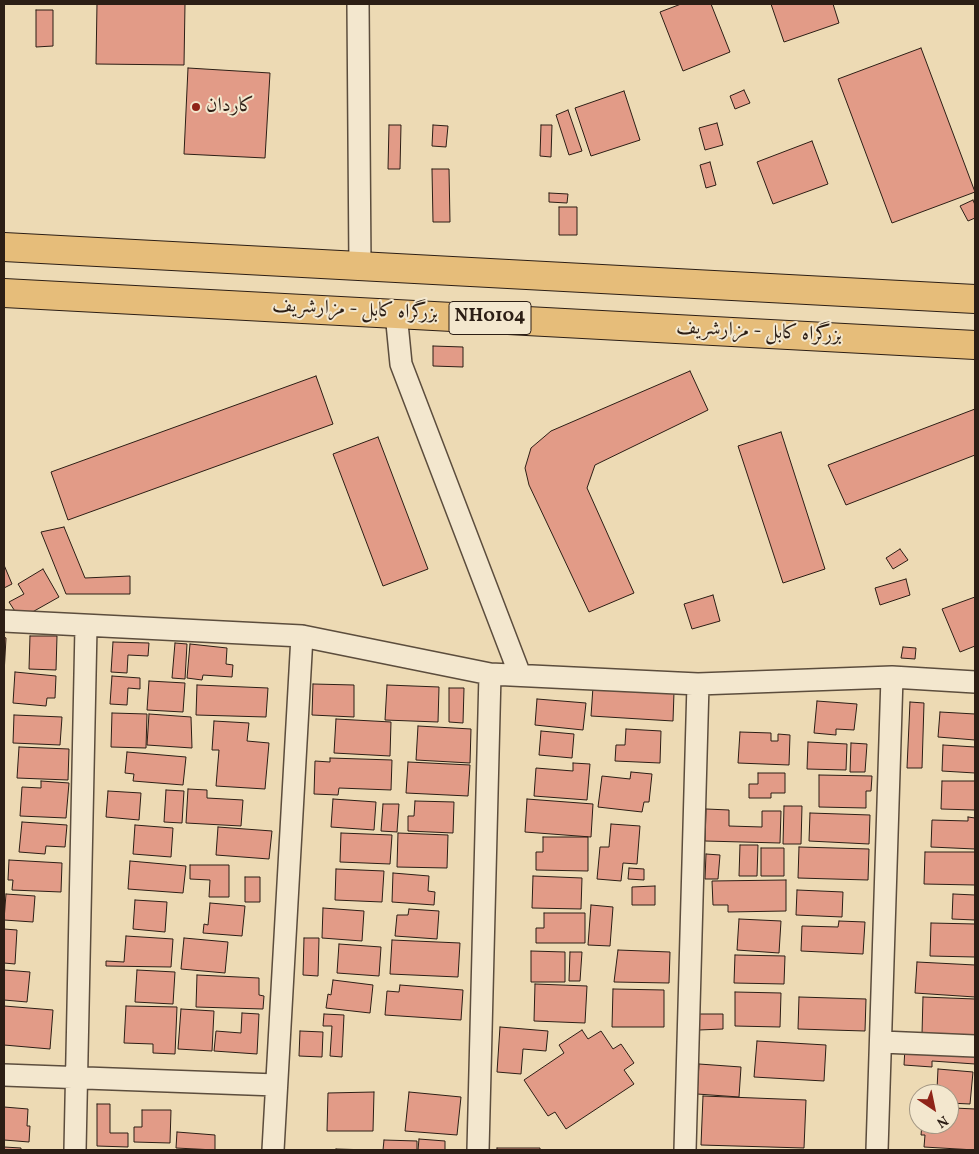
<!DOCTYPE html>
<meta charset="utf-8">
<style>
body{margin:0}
#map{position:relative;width:979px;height:1154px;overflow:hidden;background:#eddab4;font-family:Vollkorn,serif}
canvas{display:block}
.frame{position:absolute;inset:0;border:5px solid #2c1e15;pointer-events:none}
.north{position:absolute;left:909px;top:1084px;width:50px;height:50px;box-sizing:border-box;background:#f3e7ce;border:1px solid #a39784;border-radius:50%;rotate:146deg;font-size:14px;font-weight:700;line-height:20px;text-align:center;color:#2c1e15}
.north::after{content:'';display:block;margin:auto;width:18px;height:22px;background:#8f2418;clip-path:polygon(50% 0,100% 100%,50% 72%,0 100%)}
</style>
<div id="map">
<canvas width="979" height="1154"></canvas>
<div class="frame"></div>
<div class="north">N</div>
</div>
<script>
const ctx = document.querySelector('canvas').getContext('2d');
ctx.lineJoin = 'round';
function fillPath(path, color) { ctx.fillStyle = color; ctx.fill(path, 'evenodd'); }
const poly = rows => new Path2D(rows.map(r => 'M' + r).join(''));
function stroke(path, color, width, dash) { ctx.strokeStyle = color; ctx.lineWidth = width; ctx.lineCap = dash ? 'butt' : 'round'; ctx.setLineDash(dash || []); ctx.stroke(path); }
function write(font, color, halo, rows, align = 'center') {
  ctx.font = font + ' Vollkorn,Amiri,serif'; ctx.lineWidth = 4; ctx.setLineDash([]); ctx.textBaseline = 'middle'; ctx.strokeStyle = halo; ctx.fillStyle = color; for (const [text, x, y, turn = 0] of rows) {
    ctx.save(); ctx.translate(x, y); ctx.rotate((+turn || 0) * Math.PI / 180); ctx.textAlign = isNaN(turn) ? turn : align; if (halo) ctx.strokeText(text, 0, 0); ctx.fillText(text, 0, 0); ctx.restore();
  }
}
const building = poly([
 [97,4,185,4,184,65,96,64,97,4],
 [681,4,711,4,730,52,683,71,660,12,681,4],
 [771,4,833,4,839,23,784,42,771,4],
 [36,10,53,10,53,46,36,47,36,10],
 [921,48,975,192,892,223,838,79,921,48],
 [188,68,270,73,265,158,184,154,188,68],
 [744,90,750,103,735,109,730,96,744,90],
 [624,91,640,140,591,156,575,108,624,91],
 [568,110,582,151,569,155,556,115,568,110],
 [717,123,723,145,705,150,699,128,717,123],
 [389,125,401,125,400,169,388,169,389,125],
 [433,125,448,126,446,147,432,146,433,125],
 [541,125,552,125,551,157,540,156,541,125],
 [812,141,828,184,773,204,757,162,812,141],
 [710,162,716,185,706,188,700,165,710,162],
 [432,169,449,169,450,222,433,222,432,169],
 [549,193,568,194,567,203,549,202,549,193],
 [973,200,975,205,975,218,968,221,960,206,973,200],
 [559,207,577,207,577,235,559,235,559,207],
 [433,346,463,347,463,367,433,366,433,346],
 [690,371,708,410,595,465,587,488,634,593,589,612,529,485,525,468,531,448,551,431,690,371],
 [316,376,333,424,68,520,51,472,316,376],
 [975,409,975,455,846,505,828,465,975,409],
 [781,432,825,569,783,583,738,446,781,432],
 [378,437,428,569,383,586,333,454,378,437],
 [64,527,85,578,130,576,130,594,66,594,41,532,64,527],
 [900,549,908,560,893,569,886,558,900,549],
 [4,565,12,584,4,588,4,565],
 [43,569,59,597,20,619,9,602,24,594,18,584,43,569],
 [906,579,910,595,880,605,875,588,906,579],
 [713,595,720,621,692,629,684,604,713,595],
 [975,597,975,646,960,652,942,609,975,597],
 [30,636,57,636,56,670,29,669,30,636],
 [4,637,6,638,4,674,4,637],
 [113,642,149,643,148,656,128,655,127,673,111,672,113,642],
 [175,643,187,644,185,679,172,678,175,643],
 [190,644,227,648,226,664,233,665,232,677,203,675,202,680,187,678,190,644],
 [903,647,916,648,915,659,901,658,903,647],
 [15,672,56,676,55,698,47,698,46,706,13,703,15,672],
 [112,676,140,678,140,689,128,688,127,705,110,704,112,676],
 [149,681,185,683,183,712,147,710,149,681],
 [313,684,354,685,354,717,312,715,313,684],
 [197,685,268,688,266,717,196,715,197,685],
 [387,685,439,687,438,722,385,720,387,685],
 [593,687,674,692,673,721,591,716,593,687],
 [449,688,464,688,463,723,449,722,449,688],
 [537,699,586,703,583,730,535,725,537,699],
 [817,701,857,704,854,730,836,729,836,735,814,733,817,701],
 [910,702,924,703,922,768,907,768,910,702],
 [940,712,975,714,975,740,938,737,940,712],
 [112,713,147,714,146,748,111,747,112,713],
 [149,714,191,717,192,748,147,745,149,714],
 [14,715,62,717,60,745,13,743,14,715],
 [336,719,391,722,390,756,334,753,336,719],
 [214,721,249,723,247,741,269,743,265,789,216,786,219,750,212,750,214,721],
 [418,726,471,729,470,763,416,760,418,726],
 [626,729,661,731,660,763,615,761,616,745,625,745,626,729],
 [541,731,574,734,572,758,539,755,541,731],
 [740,732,771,733,771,741,778,741,778,734,790,735,789,765,738,763,740,732],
 [808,742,847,744,846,770,807,769,808,742],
 [851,743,867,744,865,772,850,772,851,743],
 [943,745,975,747,975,773,942,771,943,745],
 [19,747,69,749,68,780,17,778,19,747],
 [127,752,186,757,183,785,133,781,134,774,125,773,127,752],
 [330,758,392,760,391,790,339,788,338,795,314,794,315,761,330,762,330,758],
 [408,762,470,765,468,796,406,793,408,762],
 [573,763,590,764,587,800,534,796,536,768,573,771,573,763],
 [631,772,652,774,649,802,644,802,642,812,598,807,602,776,630,779,631,772],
 [758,773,785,773,785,793,771,793,771,798,749,798,749,784,758,784,758,773],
 [819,775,872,776,871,791,866,791,866,808,819,807,819,775],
 [41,781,69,783,66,818,20,816,22,787,41,788,41,781],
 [942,781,975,781,975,810,941,809,942,781],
 [188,789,207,790,207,798,243,800,241,826,186,823,188,789],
 [166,790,184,791,182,823,164,822,166,790],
 [108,791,141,793,139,820,106,817,108,791],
 [333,799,376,802,374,830,331,827,333,799],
 [527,799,593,804,591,837,525,832,527,799],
 [415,801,454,802,453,833,408,831,408,816,414,816,415,801],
 [383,804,399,804,397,832,381,831,383,804],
 [784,806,802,806,801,844,783,844,784,806],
 [706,809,729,810,729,826,762,827,762,811,781,811,780,843,705,841,706,809],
 [810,813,870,815,869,844,809,841,810,813],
 [968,817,975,818,975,849,931,847,932,820,968,821,968,817],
 [22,822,67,825,65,847,46,846,45,854,19,852,22,822],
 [611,824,640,826,637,864,623,863,621,881,597,879,600,847,609,847,611,824],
 [135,825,173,828,171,857,133,854,135,825],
 [218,827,272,831,269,859,216,855,218,827],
 [341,833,392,835,390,864,340,862,341,833],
 [398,833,448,835,447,868,397,867,398,833],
 [543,837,588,837,588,871,536,870,536,852,543,852,543,837],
 [740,845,758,845,757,876,739,876,740,845],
 [799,847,869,849,868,880,798,878,799,847],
 [761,848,784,848,784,876,761,876,761,848],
 [925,852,975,852,975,885,924,884,925,852],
 [706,854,720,855,718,879,705,879,706,854],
 [9,860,62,863,61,892,12,890,13,880,8,880,9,860],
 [130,861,186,866,183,893,128,889,130,861],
 [190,865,229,865,229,897,209,897,210,880,190,879,190,865],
 [629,868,644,869,644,880,628,879,629,868],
 [336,869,384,871,382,902,335,900,336,869],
 [393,873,429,876,428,891,435,892,434,905,392,902,393,873],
 [533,876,582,878,581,909,532,908,533,876],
 [245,877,260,877,260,902,245,902,245,877],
 [786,880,786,911,728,912,728,905,713,905,712,881,786,880],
 [655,886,655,905,632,905,632,887,655,886],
 [797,890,843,892,842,917,796,915,797,890],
 [6,894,35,896,33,922,4,920,6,894],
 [953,894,975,895,975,920,952,919,953,894],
 [135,900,167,902,165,932,133,929,135,900],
 [210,903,245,906,242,936,203,933,204,924,208,925,210,903],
 [591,905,613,907,610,946,588,945,591,905],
 [323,908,364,911,362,941,322,938,323,908],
 [409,909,439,911,437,939,395,936,397,915,408,915,409,909],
 [544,913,585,913,585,943,536,943,536,928,544,928,544,913],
 [739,919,781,921,779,953,737,950,739,919],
 [839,921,865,922,863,954,801,951,802,926,838,927,839,921],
 [931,923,975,924,975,957,930,956,931,923],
 [4,929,17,930,15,964,4,963,4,929],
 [126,936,173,939,171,967,106,966,106,961,124,962,126,936],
 [184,938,228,942,225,973,181,969,184,938],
 [304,938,319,938,318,976,303,975,304,938],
 [392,940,460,943,458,977,390,974,392,940],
 [339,944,381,947,379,976,337,973,339,944],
 [618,950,670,952,669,983,614,982,618,950],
 [531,951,565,952,565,982,531,982,531,951],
 [570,952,582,952,580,981,569,981,570,952],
 [735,955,785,956,784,984,734,983,735,955],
 [917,962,975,965,975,997,915,993,917,962],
 [4,970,30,972,27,1002,4,1000,4,970],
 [137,970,175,972,173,1004,135,1002,137,970],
 [197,975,259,978,259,995,264,996,263,1009,196,1007,197,975],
 [333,980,373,985,370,1013,326,1008,328,994,331,995,333,980],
 [535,984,587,986,585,1023,534,1021,535,984],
 [400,985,463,990,461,1020,385,1015,387,991,399,992,400,985],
 [613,989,664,990,664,1027,612,1027,613,989],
 [735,992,781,993,780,1027,735,1026,735,992],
 [799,997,866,999,865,1031,798,1029,799,997],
 [923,997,975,999,975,1036,922,1034,923,997],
 [4,1006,53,1010,50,1049,4,1045,4,1006],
 [126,1006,177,1007,175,1054,153,1053,153,1044,124,1043,126,1006],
 [181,1009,214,1011,212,1051,178,1049,181,1009],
 [242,1013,259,1014,257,1054,214,1051,216,1031,241,1033,242,1013],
 [324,1014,344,1015,342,1057,330,1056,332,1026,323,1026,324,1014],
 [699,1014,723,1014,723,1029,699,1030,699,1014],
 [500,1027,548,1031,546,1051,523,1049,521,1074,497,1072,500,1027],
 [582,1030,588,1039,601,1031,613,1049,621,1044,634,1063,624,1070,634,1084,566,1129,555,1112,548,1116,524,1080,564,1053,559,1045,582,1030],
 [300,1031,323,1032,322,1057,299,1056,300,1031],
 [757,1041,826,1045,824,1081,754,1077,757,1041],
 [905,1048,975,1053,975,1064,932,1061,932,1067,904,1065,905,1048],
 [699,1064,741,1067,739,1097,697,1094,699,1064],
 [938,1069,973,1072,970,1104,949,1103,949,1094,924,1094,924,1088,937,1089,938,1069],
 [374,1092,373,1131,327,1131,328,1093,374,1092],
 [409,1092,461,1097,457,1135,405,1131,409,1092],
 [703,1096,806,1100,804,1148,701,1145,703,1096],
 [97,1104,110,1104,110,1133,128,1133,128,1147,97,1146,97,1104],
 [4,1107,28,1109,27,1126,30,1126,29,1142,4,1140,4,1107],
 [954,1108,975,1109,975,1150,924,1147,925,1135,921,1135,922,1124,949,1124,949,1113,953,1114,954,1108],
 [142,1110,171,1110,170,1143,134,1142,134,1127,142,1127,142,1110],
 [177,1132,215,1135,215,1150,176,1148,177,1132],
 [419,1139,445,1141,445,1150,418,1150,419,1139],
 [384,1140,417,1141,417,1150,383,1150,384,1140],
 [4,1147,21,1148,21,1150,4,1150,4,1147],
 [497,1148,540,1148,540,1150,497,1150,497,1148],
 [336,1149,371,1150,336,1150,336,1149]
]);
fillPath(building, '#e29b87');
stroke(building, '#2c1e15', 1);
const minor = poly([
 [358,4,360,268],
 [396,313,401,364,520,675],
 [4,621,302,636,490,674,698,684,892,677,975,682],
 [882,1042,975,1046],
 [4,1075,276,1085],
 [75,1150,86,627],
 [273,1150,302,636],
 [478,1150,490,674],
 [685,1150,698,684],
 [877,1150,892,677]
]);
const trunk = poly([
 [4,247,975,299],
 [4,293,975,345]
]);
stroke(minor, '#5c4d3d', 24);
stroke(trunk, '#2c1e15', 30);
stroke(minor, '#f3e7ce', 21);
stroke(trunk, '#e6bd7a', 28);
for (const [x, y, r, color] of [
 [196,107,5,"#8f2418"]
]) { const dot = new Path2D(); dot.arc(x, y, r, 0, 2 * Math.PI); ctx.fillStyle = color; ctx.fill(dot); stroke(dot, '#f3e7ce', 2); }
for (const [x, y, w] of [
 [490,318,82]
]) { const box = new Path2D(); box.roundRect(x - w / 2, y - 16.5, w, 33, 4); ctx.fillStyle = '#f3e7ce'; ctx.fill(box); stroke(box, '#2c1e15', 1); }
write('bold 19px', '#2c1e15', null, [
 ["NH0104",490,318]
]);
write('20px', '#2c1e15', '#f3e7ce', [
 ["کاردان",206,107]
], 'left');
write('20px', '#2c1e15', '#f3e7ce', [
 ["بزرگراه کابل - مزارشریف",355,311,3],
 ["بزرگراه کابل - مزارشریف",759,333,3]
]);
</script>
